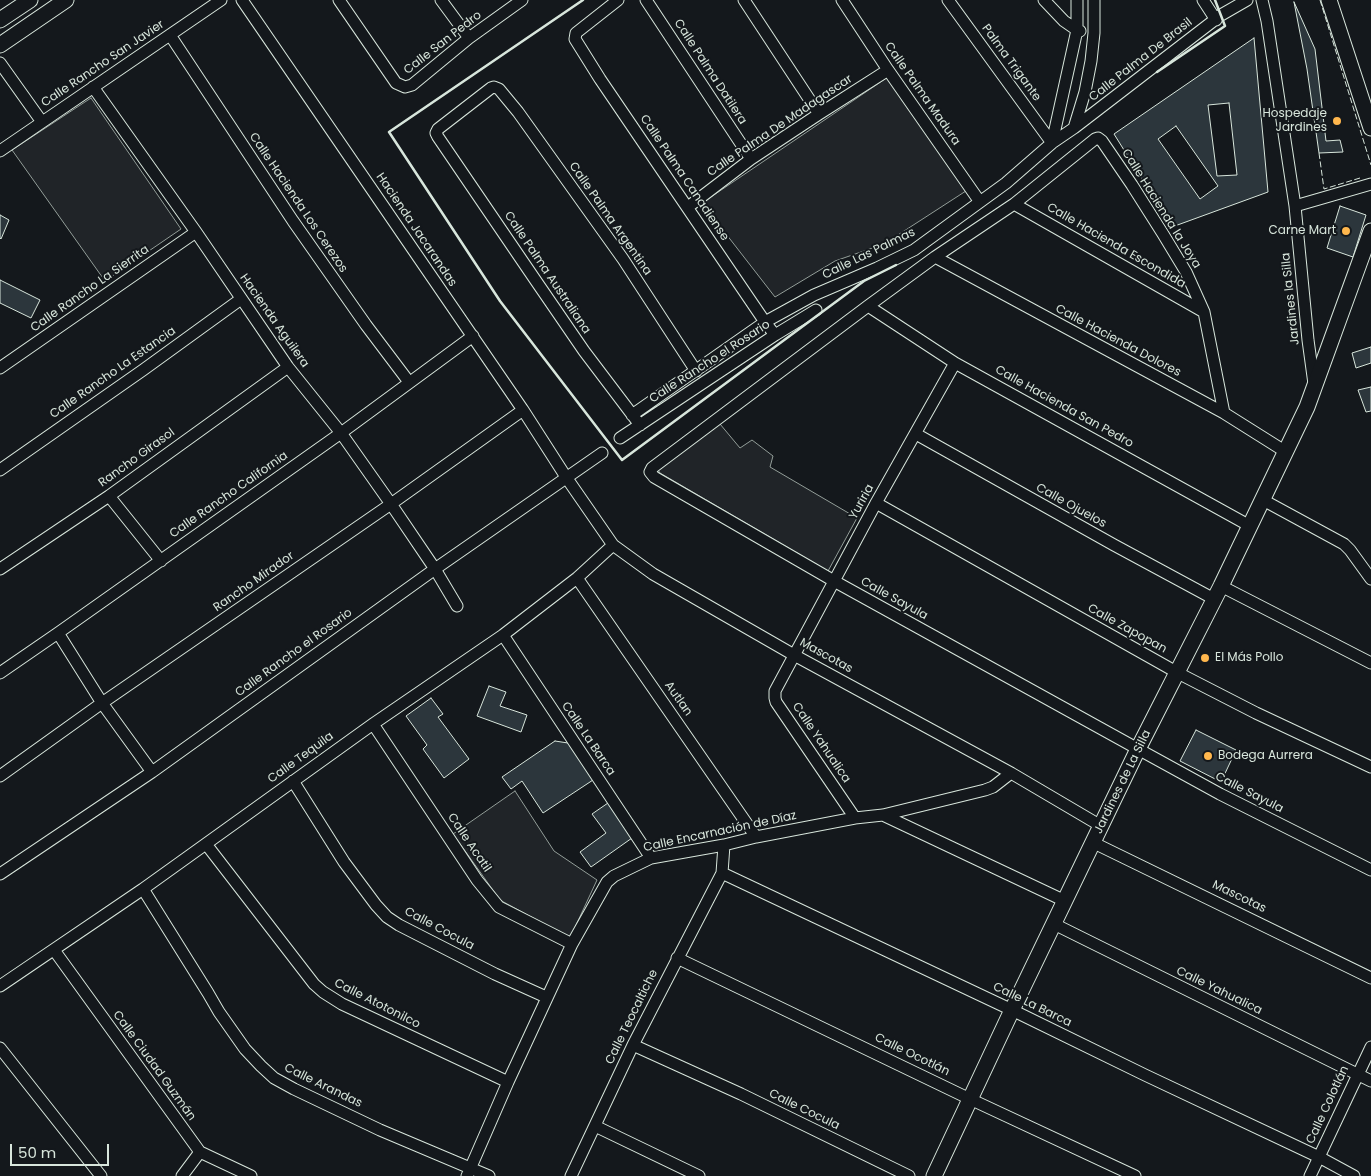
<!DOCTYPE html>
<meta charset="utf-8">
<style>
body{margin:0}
#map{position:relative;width:1371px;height:1176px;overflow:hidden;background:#14181c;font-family:Poppins,sans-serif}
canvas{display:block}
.scale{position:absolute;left:10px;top:1144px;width:99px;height:22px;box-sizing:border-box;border:2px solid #d8e6dc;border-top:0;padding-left:6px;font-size:15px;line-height:18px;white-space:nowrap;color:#d8e6dc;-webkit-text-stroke:4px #14181c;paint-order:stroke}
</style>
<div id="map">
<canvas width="1371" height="1176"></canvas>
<div class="scale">50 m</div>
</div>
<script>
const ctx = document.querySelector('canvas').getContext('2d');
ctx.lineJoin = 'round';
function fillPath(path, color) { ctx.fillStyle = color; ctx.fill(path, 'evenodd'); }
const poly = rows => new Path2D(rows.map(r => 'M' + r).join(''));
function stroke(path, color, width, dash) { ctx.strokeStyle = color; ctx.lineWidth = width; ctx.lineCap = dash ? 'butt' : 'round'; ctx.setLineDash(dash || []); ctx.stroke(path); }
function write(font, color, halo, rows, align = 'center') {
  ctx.font = font + ' Poppins,sans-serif'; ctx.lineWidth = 4; ctx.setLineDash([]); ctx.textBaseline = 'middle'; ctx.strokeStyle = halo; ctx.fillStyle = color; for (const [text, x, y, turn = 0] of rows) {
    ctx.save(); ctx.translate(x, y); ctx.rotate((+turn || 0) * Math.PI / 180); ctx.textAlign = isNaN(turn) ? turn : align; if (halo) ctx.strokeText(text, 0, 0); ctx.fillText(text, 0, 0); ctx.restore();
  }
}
const green = poly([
 [888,77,969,189,884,244,835,261,775,297,702,203,888,77],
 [91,98,181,229,105,281,12,150,91,98],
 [720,424,740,448,752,440,773,456,770,467,857,518,828,571,660,473,658,470,720,424],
 [515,791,554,851,597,880,570,938,500,900,453,834,515,791]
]);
fillPath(green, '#202428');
stroke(green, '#939e99', 1);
const building = poly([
 [1294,2,1315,49,1326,141,1340,140,1343,152,1319,153,1307,69,1294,2],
 [1254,38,1268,192,1172,227,1114,134,1254,38],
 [1229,103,1237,175,1217,176,1208,105,1229,103],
 [1176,126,1218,186,1200,199,1158,139,1176,126],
 [1340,206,1366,215,1353,257,1327,248,1340,206],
 [0,215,9,220,1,239,0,238,0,215],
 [0,280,40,300,31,318,0,303,0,280],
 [1371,347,1371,363,1356,368,1352,353,1371,347],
 [1371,387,1371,411,1366,412,1358,390,1371,387],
 [489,686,506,692,500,706,527,715,521,732,477,716,489,686],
 [431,698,443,714,438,717,469,759,444,778,423,749,427,745,406,716,431,698],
 [1196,730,1236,750,1221,782,1180,761,1196,730],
 [555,741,568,743,593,780,543,813,522,781,511,789,502,777,555,741],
 [608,803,632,838,591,867,580,852,606,833,592,814,608,803]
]);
fillPath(building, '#2c363c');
stroke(building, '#d8e6dc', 1);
const minor = poly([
 [242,0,523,410,566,477,613,545,653,574,794,655,1011,773,1101,826],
 [339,0,396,83,405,87,412,85,469,38,522,0],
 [441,0,469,38],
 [618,0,576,33,575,39,600,79,765,322,775,335],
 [646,0,751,159],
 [744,0,819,114],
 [842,0,888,70,980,202],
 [948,0,1052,143],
 [1044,0,1064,21,1077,30,1080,31],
 [1203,0,1216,20],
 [1262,0,1267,21,1295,206,1308,340,1314,384],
 [170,35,293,221,366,325,409,382],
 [0,63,42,122],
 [93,87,196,232,288,367,341,433,391,504,435,569,457,606],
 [1074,128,1085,92,1091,61,1094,33,1094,0],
 [1052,143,1077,30,1077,0],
 [0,151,221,0],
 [1014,204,1204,312],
 [1295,206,1371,184],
 [688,207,751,159,819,114,888,70],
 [935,257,1224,413,1286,452],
 [868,306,955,363,1250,526],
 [0,368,196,232],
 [1224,413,1204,312,1186,272,1163,234,1132,185,1102,141,1098,138,1095,139,1014,204,935,257,868,306,652,468,650,472,654,477,834,581,1138,749,1220,794,1371,870],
 [632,415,765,322,814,295,877,268,914,250,1006,183,1052,143,1074,128,1221,15,1247,0],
 [640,425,584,351,536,281,438,137,436,133,438,129,491,88,494,87,499,89,518,112,623,259,696,371],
 [916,434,1114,545,1214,599],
 [620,438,775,335,816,310],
 [0,470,143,370,241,299],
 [109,496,161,561],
 [1263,500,1344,544,1350,550,1371,579],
 [876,503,1178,673,1256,713,1371,767],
 [0,569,109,496,288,367],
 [577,578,756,837],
 [1221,586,1371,663],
 [58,633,102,703,152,772],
 [503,635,651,858],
 [0,673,58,633,341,433,473,336],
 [373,724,477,880,499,907,572,944],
 [0,776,102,703,391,504,523,410],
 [293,781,344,862,376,905,387,917,399,925,495,974,546,997],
 [883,815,1065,901],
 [855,818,776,702,775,698,775,691,876,503,955,363],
 [1094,843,1371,978],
 [206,844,314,984,323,992,342,1004,508,1082],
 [724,845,722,873,1012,1010,1145,1075,1319,1157,1354,1176],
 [0,874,152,772,435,569,602,453],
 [143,889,208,993,219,1012,245,1049,261,1066,274,1078,294,1089,380,1130,489,1176],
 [1054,924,1371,1081],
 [54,950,200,1152,251,1176],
 [677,958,970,1099,1135,1176],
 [0,986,143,889,373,724,503,635,577,578,613,545],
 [633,1045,741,1094,909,1176],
 [0,1048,101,1176],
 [595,1126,699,1176],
 [182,1176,200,1152],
 [467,1176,508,1082,572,944,607,882,614,876,651,858,724,845,756,837,855,818,883,815,985,790,993,787,1011,773],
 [571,1176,633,1045,722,873],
 [1310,1176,1371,1047]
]);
const tertiary = poly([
 [1329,0,1371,128],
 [0,20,30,0],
 [0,45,66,0],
 [934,1176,1012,1010,1138,749,1221,586,1307,407,1371,231]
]);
stroke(minor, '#d8e6dc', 13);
stroke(tertiary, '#d8e6dc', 17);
stroke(minor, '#14181c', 11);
stroke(tertiary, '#14181c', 15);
stroke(poly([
 [1320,0,1371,165],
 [1319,153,1324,189,1360,178]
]), '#d8e6dc', 1, [6, 2.5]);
stroke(poly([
 [583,0,389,132,500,301,622,460,864,281,896,265],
 [1157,72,1225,26,1215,0]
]), '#d8e6dc', 2.5);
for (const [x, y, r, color] of [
 [1337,121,5,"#ffb74d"],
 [1346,231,5,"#ffb74d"],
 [1205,658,5,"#ffb74d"],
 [1208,756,5,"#ffb74d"]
]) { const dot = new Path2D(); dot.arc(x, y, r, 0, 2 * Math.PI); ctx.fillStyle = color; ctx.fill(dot); stroke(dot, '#14181c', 2); }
write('12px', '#d8e6dc', '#14181c', [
 ["Calle San Pedro",443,43,-38],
 ["Calle Palma De Brasil",1141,60,-38],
 ["Palma Trigante",1011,63,54],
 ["Calle Rancho San Javier",103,64,-34],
 ["Calle Palma Datilera",710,72,57],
 ["Calle Palma Madura",922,94,55],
 ["Calle Palma De Madagascar",780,126,-34],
 ["Calle Palma Canadiense",684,178,56],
 ["Calle Hacienda Los Cerezos",298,203,56],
 ["Calle Hacienda la Joya",1161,209,58],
 ["Calle Palma Argentina",610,219,55],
 ["Hacienda Jacarandas",416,230,56],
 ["Calle Hacienda Escondida",1116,246,30],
 ["Calle Las Palmas",869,254,-26],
 ["Calle Palma Australiana",547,273,56],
 ["Calle Rancho La Sierrita",90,289,-35],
 ["Jardines la Silla",1291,299,-96],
 ["Hacienda Aguilera",274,321,55],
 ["Calle Hacienda Dolores",1118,341,28],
 ["Calle Rancho el Rosario",710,362,-33],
 ["Calle Rancho La Estancia",113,373,-35],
 ["Calle Hacienda San Pedro",1064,407,29],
 ["Rancho Girasol",137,458,-36],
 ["Calle Rancho California",229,495,-35],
 ["Yuriria",862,502,-61],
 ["Calle Ojuelos",1071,506,29],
 ["Rancho Mirador",254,582,-35],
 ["Calle Sayula",894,599,29],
 ["Calle Zapopan",1127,629,29],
 ["Calle Rancho el Rosario",294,653,-36],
 ["Mascotas",826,656,29],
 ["Autlan",678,699,55],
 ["Calle La Barca",588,739,56],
 ["Calle Yahualica",821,743,56],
 ["Calle Tequila",301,758,-36],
 ["Jardines de La Silla",1123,782,-64],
 ["Calle Sayula",1249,793,27],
 ["Calle Encarnación de Díaz",720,832,-12],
 ["Calle Acatil",469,843,56],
 ["Mascotas",1239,897,26],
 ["Calle Cocula",439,929,28],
 ["Calle Yahualica",1219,991,26],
 ["Calle Atotonilco",377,1004,27],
 ["Calle La Barca",1032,1005,26],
 ["Calle Teocaltiche",632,1017,-64],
 ["Calle Ocotlán",912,1055,26],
 ["Calle Ciudad Guzmán",154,1066,54],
 ["Calle Arandas",323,1086,26],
 ["Calle Colotlán",1328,1105,-65],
 ["Calle Cocula",804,1110,26]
]);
write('12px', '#d8e6dc', '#14181c', [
 ["Hospedaje",1327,114],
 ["Jardines",1327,128],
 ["Carne Mart",1336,231],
 ["El Más Pollo",1215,658,"left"],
 ["Bodega Aurrera",1218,756,"left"]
], 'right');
</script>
